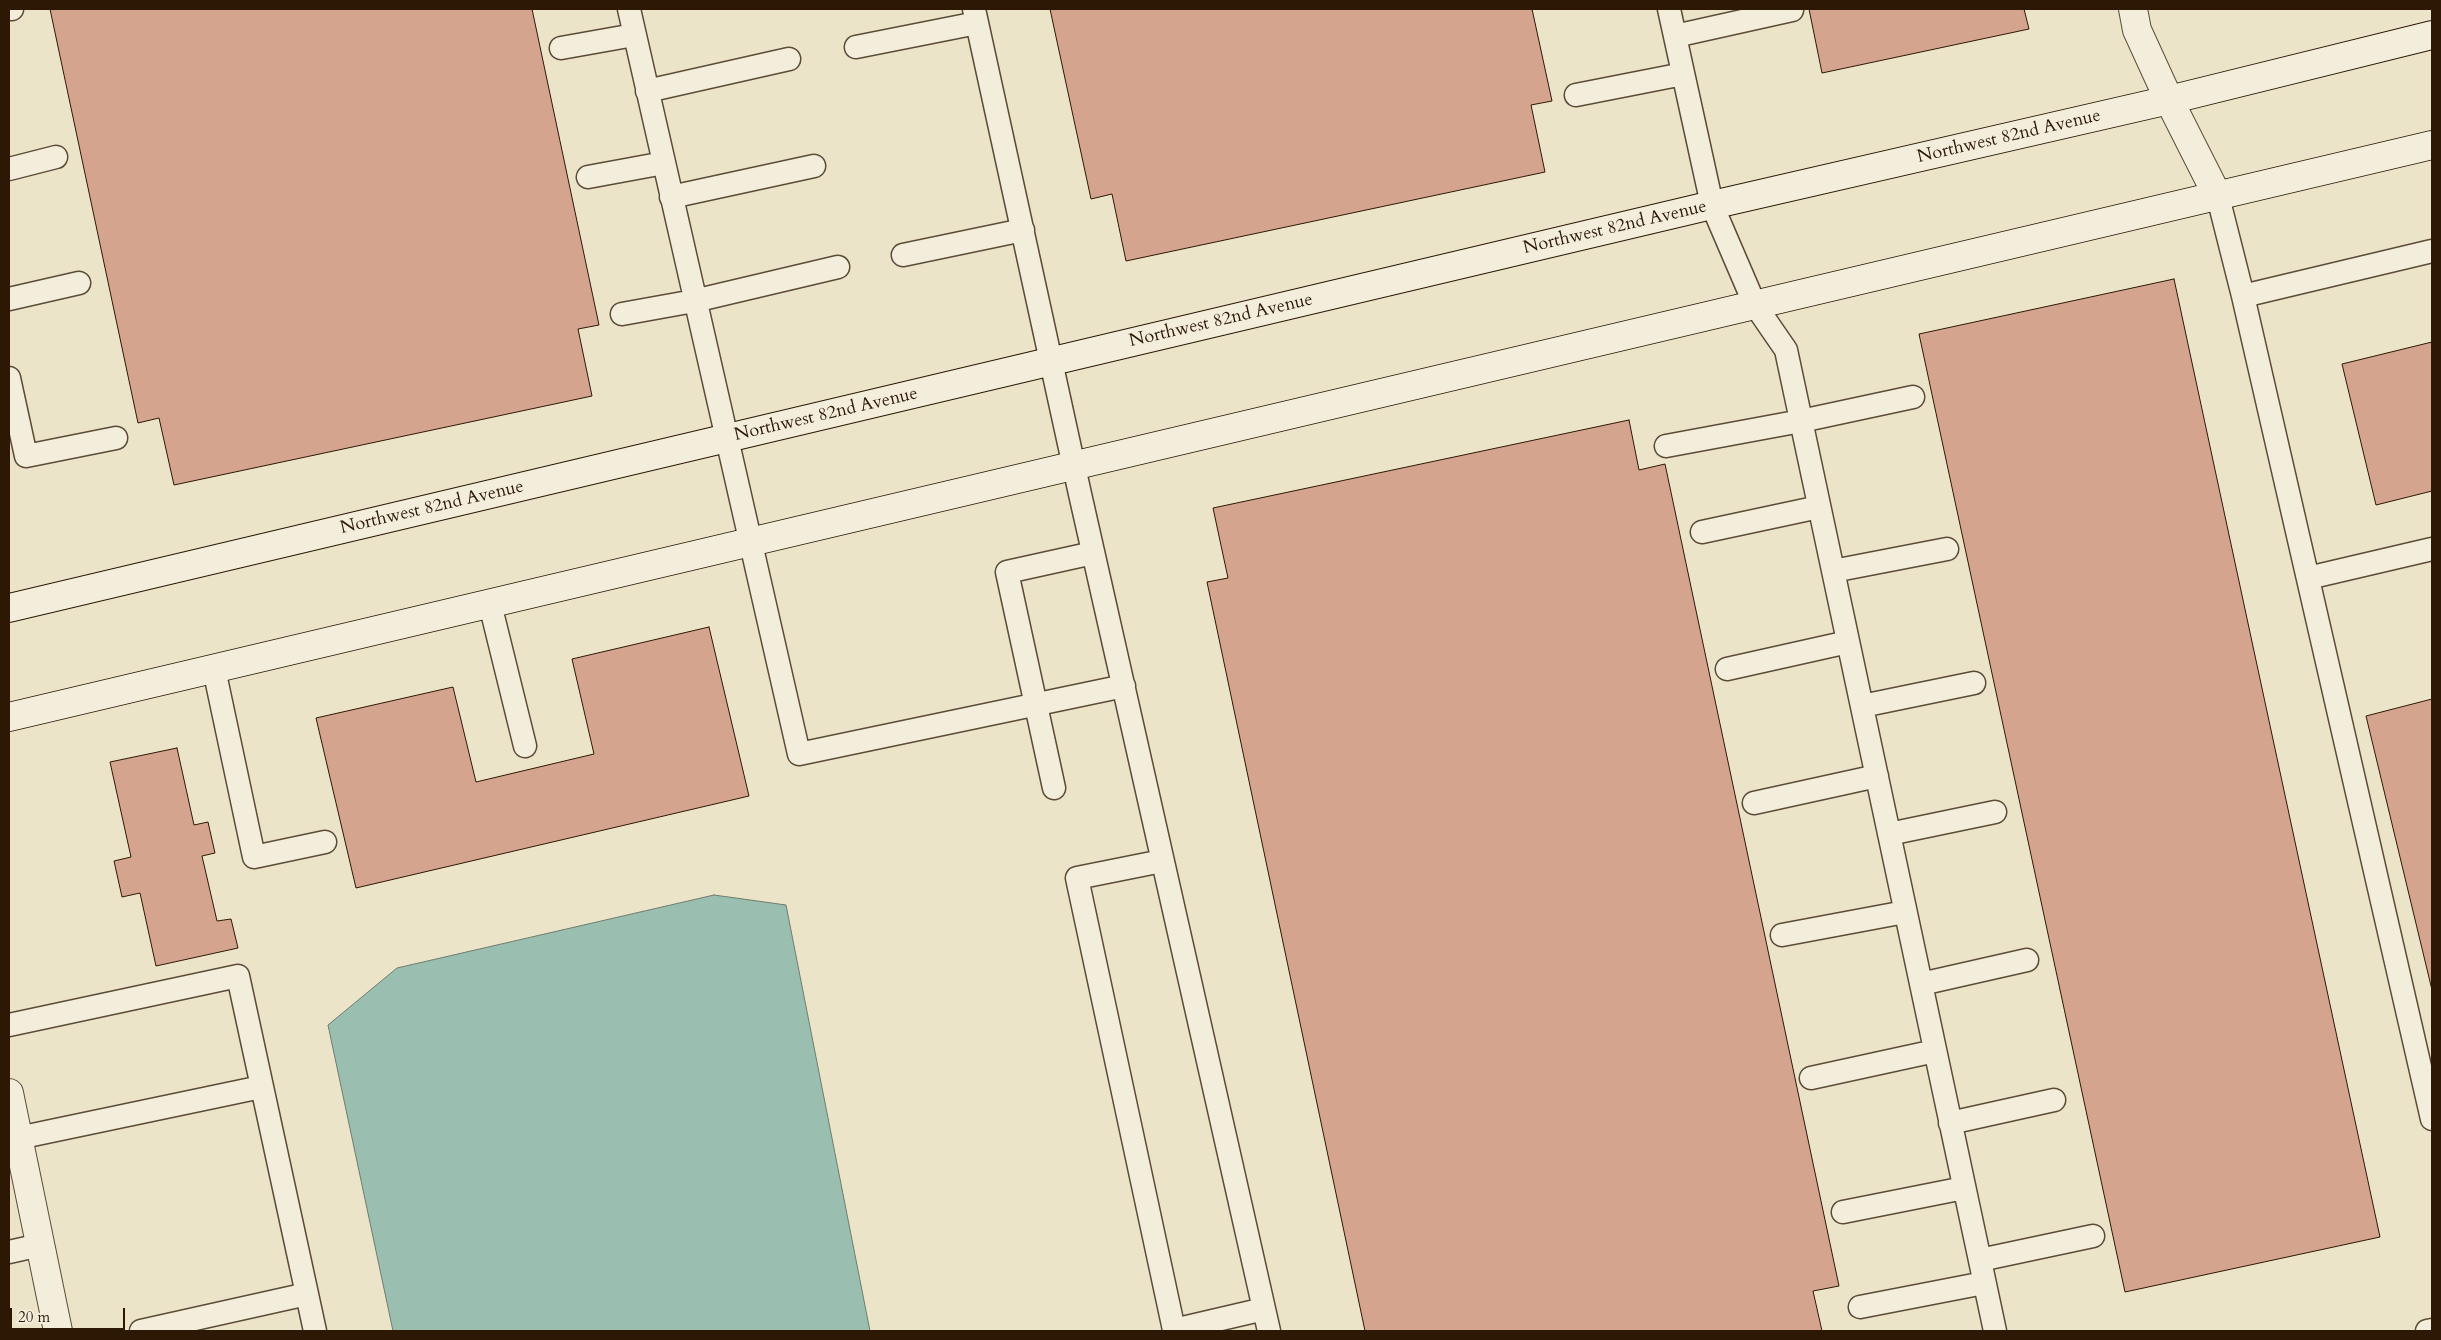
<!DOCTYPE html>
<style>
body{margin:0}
#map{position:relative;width:2441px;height:1340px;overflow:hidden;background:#ece4c9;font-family:Cardo,serif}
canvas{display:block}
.frame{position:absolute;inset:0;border:10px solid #2c1805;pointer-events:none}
.scale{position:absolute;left:10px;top:1308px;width:115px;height:22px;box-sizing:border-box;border:2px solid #2c1805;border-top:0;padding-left:6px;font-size:15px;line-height:18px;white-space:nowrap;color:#2c1805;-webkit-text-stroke:4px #f3eddc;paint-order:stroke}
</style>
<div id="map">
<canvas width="2441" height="1340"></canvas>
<div class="frame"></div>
<div class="scale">20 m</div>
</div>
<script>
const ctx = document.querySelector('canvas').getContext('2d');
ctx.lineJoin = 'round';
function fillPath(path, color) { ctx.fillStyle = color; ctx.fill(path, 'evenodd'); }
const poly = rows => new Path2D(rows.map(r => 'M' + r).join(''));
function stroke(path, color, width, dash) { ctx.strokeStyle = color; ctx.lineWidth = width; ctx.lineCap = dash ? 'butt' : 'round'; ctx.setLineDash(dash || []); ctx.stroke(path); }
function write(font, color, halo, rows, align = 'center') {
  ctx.font = font + ' Cardo,serif'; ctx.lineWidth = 4.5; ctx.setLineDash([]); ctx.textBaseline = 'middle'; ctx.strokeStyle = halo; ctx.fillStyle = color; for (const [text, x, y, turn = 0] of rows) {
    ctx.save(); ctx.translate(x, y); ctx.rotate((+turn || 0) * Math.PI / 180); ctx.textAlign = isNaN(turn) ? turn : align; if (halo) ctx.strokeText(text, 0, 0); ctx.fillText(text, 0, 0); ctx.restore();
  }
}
const water = poly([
 [714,895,786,905,870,1331,393,1331,328,1025,397,968,714,895]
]);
fillPath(water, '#9abfb0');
stroke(water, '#6e7c6c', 1);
const building = poly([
 [50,9,532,9,599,325,578,329,592,396,174,485,159,418,138,423,50,9],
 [1050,9,1532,9,1552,101,1531,105,1545,172,1126,261,1112,194,1091,199,1050,9],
 [1809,9,2024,9,2029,29,1822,73,1809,9],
 [2174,279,2380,1237,2125,1292,1919,334,2174,279],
 [2432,342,2432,491,2376,505,2342,364,2432,342],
 [1629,420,1639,470,1665,464,1839,1286,1813,1291,1822,1331,1365,1331,1207,582,1228,578,1213,508,1629,420],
 [709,627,749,796,356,888,316,718,453,687,476,782,594,754,572,659,709,627],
 [2432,699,2432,990,2366,716,2432,699],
 [177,748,194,825,208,822,215,853,202,856,217,921,231,919,238,948,156,966,140,893,122,897,114,861,131,857,110,762,177,748]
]);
fillPath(building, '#d5a48e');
stroke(building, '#2c1805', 1);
const lane = poly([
 [9,9,12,9],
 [629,9,799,754,1124,686],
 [974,9,1080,494,1269,1331],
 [1669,9,1712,205,1755,305,1786,350,1995,1331],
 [1675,36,1792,10],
 [856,47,977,23],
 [561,48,634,35],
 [647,91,789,59],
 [1576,95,1683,74],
 [9,169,56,157],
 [588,177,664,163],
 [671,197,814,166],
 [2218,197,2243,296,2432,251],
 [903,255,1023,230],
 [2243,296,2432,1119],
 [9,299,79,283],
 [622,314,694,301,838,267],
 [9,378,26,456,116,438],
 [1666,446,1801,421,1913,397],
 [1702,532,1819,507],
 [1833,571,1947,549],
 [2308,578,2432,549],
 [490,604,525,746],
 [214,669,254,857,325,842],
 [1727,669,1848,642],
 [1862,706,1974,683],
 [1054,788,1007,572,1093,553],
 [1754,803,1877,776],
 [1889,834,1995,812],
 [1162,861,1077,878,1174,1330,1264,1309],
 [1782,935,1905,912],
 [1921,984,2027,960],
 [9,1025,238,976,315,1331],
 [1811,1078,1935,1051],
 [1950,1123,2054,1100],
 [18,1138,261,1087],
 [1843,1212,1964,1188],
 [9,1252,40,1245],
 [1980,1260,2093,1236],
 [1860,1307,1984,1283],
 [141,1331,307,1294],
 [2427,1331,2432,1330]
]);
const street = poly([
 [2133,9,2137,30,2169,100,2218,197],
 [9,1093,58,1331]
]);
const secondary = poly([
 [9,608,1712,205,2169,100,2432,35],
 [9,717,2432,145]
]);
stroke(lane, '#5c4b36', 25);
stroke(street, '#5c4b36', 30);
stroke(secondary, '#2c1805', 30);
stroke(lane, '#f3eddc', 22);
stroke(street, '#f3eddc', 28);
stroke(secondary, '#f3eddc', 28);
write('18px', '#2c1805', '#f3eddc', [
 ["Northwest 82nd Avenue",2009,137,-13],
 ["Northwest 82nd Avenue",1615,228,-13],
 ["Northwest 82nd Avenue",1221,321,-13],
 ["Northwest 82nd Avenue",826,415,-13],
 ["Northwest 82nd Avenue",432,508,-13]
]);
</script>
